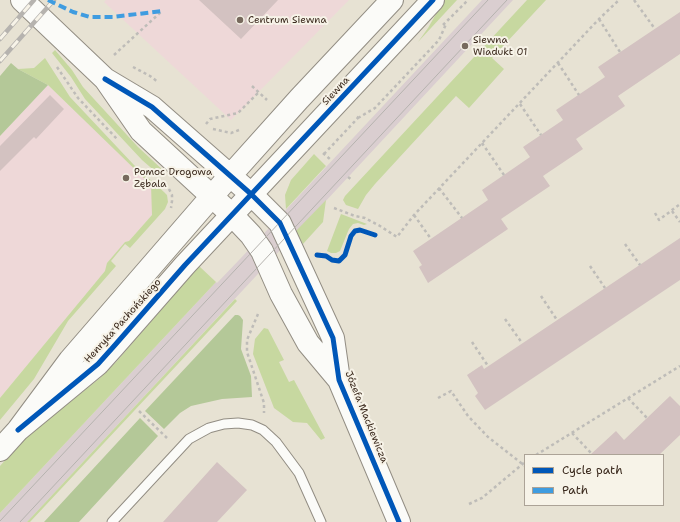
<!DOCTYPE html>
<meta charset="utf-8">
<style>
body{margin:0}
#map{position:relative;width:680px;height:522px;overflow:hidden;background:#e7e2d3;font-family:"Shantell Sans",sans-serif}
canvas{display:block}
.legend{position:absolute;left:524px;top:454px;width:140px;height:52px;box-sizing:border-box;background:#f7f3e8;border:1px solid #aca397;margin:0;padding:5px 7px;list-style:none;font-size:12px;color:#3b2a1e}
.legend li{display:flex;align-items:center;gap:8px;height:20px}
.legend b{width:20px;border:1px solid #aca397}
</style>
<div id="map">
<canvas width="680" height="522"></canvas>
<ul class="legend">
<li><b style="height:5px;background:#0057b8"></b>Cycle path</li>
<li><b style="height:5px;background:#3f9ce0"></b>Path</li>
</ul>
</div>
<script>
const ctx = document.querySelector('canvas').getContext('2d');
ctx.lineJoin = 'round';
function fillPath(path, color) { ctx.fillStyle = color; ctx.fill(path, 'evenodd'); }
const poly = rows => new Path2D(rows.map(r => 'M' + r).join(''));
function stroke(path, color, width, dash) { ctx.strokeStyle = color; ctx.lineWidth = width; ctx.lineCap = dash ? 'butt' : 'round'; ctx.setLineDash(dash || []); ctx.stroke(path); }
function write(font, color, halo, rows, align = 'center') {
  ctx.font = font + ' "Shantell Sans",sans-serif'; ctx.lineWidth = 4; ctx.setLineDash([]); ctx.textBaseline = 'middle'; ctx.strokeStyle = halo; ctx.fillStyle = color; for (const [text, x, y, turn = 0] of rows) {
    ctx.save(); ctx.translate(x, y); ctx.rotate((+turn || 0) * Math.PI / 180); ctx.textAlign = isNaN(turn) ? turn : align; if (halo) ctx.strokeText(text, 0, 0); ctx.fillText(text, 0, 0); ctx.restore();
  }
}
fillPath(poly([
 [106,0,349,0,231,120,104,2],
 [48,85,152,185,152,215,129,241,125,242,107,263,105,271,0,398,0,136]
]), '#eed8d8');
fillPath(poly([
 [482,0,513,0,27,522,0,522,0,513,216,282,217,283,240,259]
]), '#daced0');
fillPath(poly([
 [444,0,457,0,418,42,428,28],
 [527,0,546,0,492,58,504,69,469,108,456,96,375,184,366,195,358,209,346,205,343,200,345,196],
 [55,50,72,70,83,87,138,147,164,171,161,173,157,173,142,160,85,99,71,77,52,53],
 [45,58,70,97,134,165,164,192,167,195,168,202,165,209,130,248,125,244,111,261,116,266,68,321,34,379,0,420,0,398,105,271,107,263,125,242,129,241,152,215,151,185,48,85,18,69,34,68],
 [314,154,326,166,286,209,285,195,291,180],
 [326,200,323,222,303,244,296,231],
 [341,214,367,224,364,225,358,223,353,224,349,229,340,251,336,253,331,253,327,251],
 [199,266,216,282,0,513,0,466,25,438,100,378,117,361],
 [235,299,237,301,30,522,27,522],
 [264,328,268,329,284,360,279,362,289,382,294,380,325,438,321,440,307,423,293,422,274,408,253,354,255,339]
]), '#c7d8a0');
fillPath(poly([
 [11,63,18,69,48,85,0,136,0,76],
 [235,315,238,315,240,316,243,320,241,349,251,376,252,397,222,399,191,406,180,413,164,429,145,411],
 [140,418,158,436,79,522,44,522]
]), '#b4c898');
fillPath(poly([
 [199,0,278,0,241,39],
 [680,12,680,54,618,96,625,106,576,139,583,149,543,176,550,186,501,219,508,229,428,283,419,267,422,265,413,251,488,200,482,190,530,157,523,147,563,120,556,110,605,77,598,67],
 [50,95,64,109,36,139,34,137,0,171,0,146],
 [680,238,680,280,485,410,475,396,478,393,467,375,482,365,484,369],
 [670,396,680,406,680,435,659,455,590,455,616,431,624,440],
 [217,462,247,490,217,522,163,522]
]), '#d3c2c1');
const lane = poly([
 [112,522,189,439,209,428,224,424,238,423,252,425,263,430,276,442,299,473,321,522]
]);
const secondary = poly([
 [22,0,105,79,141,131,232,215,251,235,262,251,281,294,308,343,339,380],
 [105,79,152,107,251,194,280,223,333,338,339,380,399,522],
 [18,430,98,364,115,345,185,265,433,0],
 [0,450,18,430,70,360,212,196,299,99,392,0]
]);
stroke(lane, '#928d83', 11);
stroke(secondary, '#928d83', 24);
stroke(poly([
 [634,0,655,29],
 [599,19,620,52],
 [443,25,468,0],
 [114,55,162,11],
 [558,63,579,95],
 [57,67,78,98,117,139],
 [133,67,150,76,158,82],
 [252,86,267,100],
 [520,104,541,135],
 [358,118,375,108,439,40,446,24],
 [206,124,210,119,238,113,259,92],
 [213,129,231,133,239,130],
 [482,143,504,175],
 [323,153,331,160],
 [324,154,357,119,360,114],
 [348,177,352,180],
 [439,188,462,218],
 [169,189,172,195,172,201,171,208],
 [334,208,355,216,365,218,380,226,397,237,414,215,599,19,619,0],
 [672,211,680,222],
 [655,213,659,220,680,204],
 [414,215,431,239],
 [625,244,640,265],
 [590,266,605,288],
 [541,296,557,320],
 [258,314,247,340,247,352,264,403,264,413],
 [505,319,522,343],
 [472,342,488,366],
 [438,398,451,391,468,416,488,437,525,466],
 [628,398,647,418],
 [139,411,167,438],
 [572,433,592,454],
 [536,455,680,366],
 [469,504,482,498,525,462]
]), '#bebcb8', 2.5, [3, 3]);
stroke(lane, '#fbfbf8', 9);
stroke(secondary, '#fbfbf8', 22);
stroke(poly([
 [0,521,488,0],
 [20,522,507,0]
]), '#b6b3af', 1);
const rail = poly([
 [0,39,34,0],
 [0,61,54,0]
]);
stroke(rail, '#b6b3af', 4.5);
stroke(rail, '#f7f3e8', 3, [9]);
stroke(poly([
 [48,0,73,12,90,17,113,17,162,11]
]), '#3f9ce0', 4, [8, 4]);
stroke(poly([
 [105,79,152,107,251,194,280,223,333,338,339,380,399,522],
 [317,255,326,256,332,260,339,261,345,255,351,236,355,231,360,230,375,235],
 [18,430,98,364,115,345,185,265,433,0]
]), '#0057b8', 5);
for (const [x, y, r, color] of [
 [240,20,4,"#776a5d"],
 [465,46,4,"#776a5d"],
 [126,178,4,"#776a5d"]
]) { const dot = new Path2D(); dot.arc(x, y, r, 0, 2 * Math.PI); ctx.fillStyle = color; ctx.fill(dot); stroke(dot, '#f7f3e8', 1.5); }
write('10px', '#3b2a1e', '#f7f3e8', [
 ["Centrum Siewna",248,20],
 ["Siewna",473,40],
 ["Wiadukt 01",473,52],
 ["Pomoc Drogowa",134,172],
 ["Zębala",134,184]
], 'left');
write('10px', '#3b2a1e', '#f7f3e8', [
 ["Siewna",336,91,-47],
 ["Henryka Pachońskiego",123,321,-48],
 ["Józefa Mackiewicza",366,417,68]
]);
</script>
